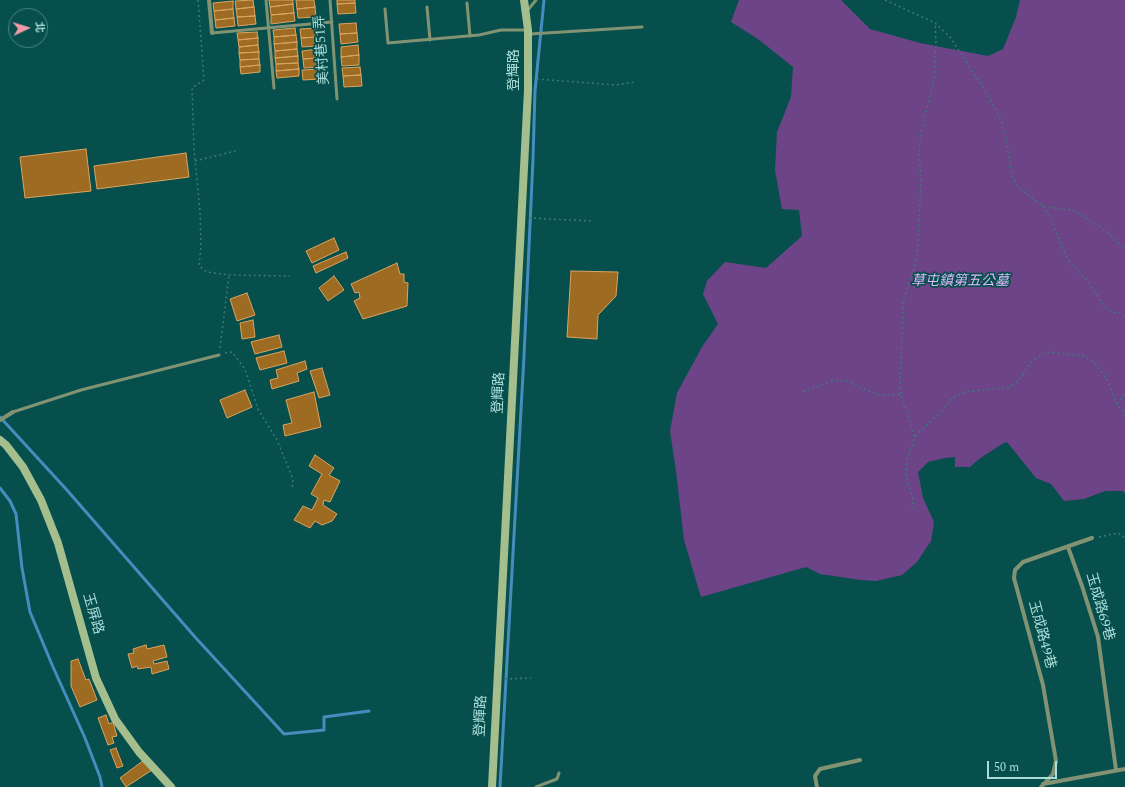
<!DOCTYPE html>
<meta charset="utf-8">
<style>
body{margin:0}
#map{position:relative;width:1125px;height:787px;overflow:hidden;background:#074f4c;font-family:Spectral,"Noto Sans TC",serif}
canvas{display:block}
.north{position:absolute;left:8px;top:8px;width:40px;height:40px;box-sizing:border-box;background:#074f4c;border:1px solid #488885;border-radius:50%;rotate:86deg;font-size:11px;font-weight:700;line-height:16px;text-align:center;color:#aaddda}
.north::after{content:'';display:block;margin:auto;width:14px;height:18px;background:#f49aa7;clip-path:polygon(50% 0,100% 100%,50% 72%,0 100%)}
.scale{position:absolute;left:987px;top:761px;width:70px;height:18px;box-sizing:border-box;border:2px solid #aaddda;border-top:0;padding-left:5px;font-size:12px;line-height:14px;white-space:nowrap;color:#aaddda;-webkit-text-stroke:3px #074f4c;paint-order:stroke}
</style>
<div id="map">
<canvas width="1125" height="787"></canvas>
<div class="north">北</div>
<div class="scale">50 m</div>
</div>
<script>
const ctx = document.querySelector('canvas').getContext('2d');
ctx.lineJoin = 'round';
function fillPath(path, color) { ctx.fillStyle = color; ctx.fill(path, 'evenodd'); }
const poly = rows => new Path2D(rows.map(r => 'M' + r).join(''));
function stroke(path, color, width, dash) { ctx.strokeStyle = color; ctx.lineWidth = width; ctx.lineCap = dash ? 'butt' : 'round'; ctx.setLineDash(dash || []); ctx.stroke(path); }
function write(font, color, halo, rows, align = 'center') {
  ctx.font = font + ' Spectral,"Noto Sans TC",serif'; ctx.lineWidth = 3.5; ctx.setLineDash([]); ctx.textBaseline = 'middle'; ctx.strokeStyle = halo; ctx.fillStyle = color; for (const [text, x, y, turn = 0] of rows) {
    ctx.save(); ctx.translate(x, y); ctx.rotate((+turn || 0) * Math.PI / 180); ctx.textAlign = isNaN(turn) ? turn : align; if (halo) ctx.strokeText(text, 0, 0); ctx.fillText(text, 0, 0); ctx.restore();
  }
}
fillPath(poly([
 [739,0,841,0,870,29,920,43,988,56,1003,49,1016,17,1020,0,1125,0,1125,493,1123,491,1105,491,1084,499,1064,501,1051,484,1036,478,1007,442,1002,444,979,459,970,467,955,467,955,457,945,458,928,462,918,472,923,498,934,522,931,541,917,562,902,575,876,581,861,580,820,574,806,567,701,597,684,540,676,471,670,431,677,393,702,347,718,324,703,294,707,281,725,262,766,268,802,236,799,210,782,209,775,170,777,132,791,97,793,67,758,39,731,22]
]), '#6e4489');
stroke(poly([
 [0,417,66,489,195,637,284,734,324,730,324,717,369,711],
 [0,488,10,501,16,514,22,568,30,612,53,667,85,738,100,777,102,787],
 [500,787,524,356,533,159,535,91,544,0]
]), '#468dbf', 3);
const building = poly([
 [253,0,254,7,236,9,235,1,253,0],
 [269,0,293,0,293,4,270,7,269,0],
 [296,0,314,0,315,7,297,9,296,0],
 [337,0,355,0,355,3,337,4,337,0],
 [233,1,233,9,214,11,213,3,233,1],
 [355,3,356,13,338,14,337,4,355,3],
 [293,4,294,13,271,15,270,7,293,4],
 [254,7,255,16,237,17,236,9,254,7],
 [315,7,316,17,298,18,297,9,315,7],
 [233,9,234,18,215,20,214,11,233,9],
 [294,13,295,21,271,24,271,15,294,13],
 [255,16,256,24,238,26,237,17,255,16],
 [234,18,235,26,216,28,215,20,234,18],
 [356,23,357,33,340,34,339,24,356,23],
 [295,28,296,35,274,37,273,30,295,28],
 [316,28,317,37,301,38,300,29,316,28],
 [257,32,258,38,238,40,237,33,257,32],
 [357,33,358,42,341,44,340,34,357,33],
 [296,35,297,42,274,44,274,37,296,35],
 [317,37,318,46,302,47,301,38,317,37],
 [258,38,258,45,239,47,238,40,258,38],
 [297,42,297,49,275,51,274,44,297,42],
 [258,45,259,52,239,53,239,47,258,45],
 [358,45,359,55,341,57,341,47,358,45],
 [297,49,298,56,275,58,275,51,297,49],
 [318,49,319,58,303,59,302,51,318,49],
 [259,52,259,59,240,60,239,53,259,52],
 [359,55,359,65,342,66,341,57,359,55],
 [298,56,298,63,276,64,275,58,298,56],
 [319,58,320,67,304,68,303,59,319,58],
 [259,59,260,65,240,67,240,60,259,59],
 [298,63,299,69,276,71,276,64,298,63],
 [260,65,260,72,241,74,240,67,260,65],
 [360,67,361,75,343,76,342,68,360,67],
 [299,69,299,76,277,78,276,71,299,69],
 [320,69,321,79,303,80,302,70,320,69],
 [361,75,362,86,344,87,343,76,361,75],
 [86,149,91,191,25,198,20,157,86,149],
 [186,153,189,177,97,189,94,166,186,153],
 [334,238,339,250,312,263,306,251,334,238],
 [346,252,348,258,316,273,313,266,346,252],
 [397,263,400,274,404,274,404,282,408,283,407,306,363,319,354,301,360,298,359,292,355,293,351,284,397,263],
 [571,271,618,272,616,296,598,315,597,339,567,337,571,271],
 [334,276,344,290,328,301,319,288,334,276],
 [247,293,255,315,237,321,230,299,247,293],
 [253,320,255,337,242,339,240,323,253,320],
 [279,335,282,347,255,354,251,342,279,335],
 [284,351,287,363,260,370,256,358,284,351],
 [305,361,307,369,297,373,299,381,272,389,270,380,278,378,276,370,305,361],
 [322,368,330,395,319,398,310,371,322,368],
 [245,390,252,407,227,418,220,400,245,390],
 [314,392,321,427,285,436,283,425,292,423,286,400,314,392],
 [315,455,334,468,329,475,340,481,330,502,324,500,323,505,337,514,332,521,322,525,315,521,310,528,294,520,303,506,312,510,318,498,311,494,322,474,309,466,315,455],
 [146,645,147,649,164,645,167,657,153,661,154,664,167,661,169,669,152,674,151,667,138,669,137,666,132,668,128,654,134,653,133,649,146,645],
 [78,659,86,680,89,679,97,700,80,707,71,686,71,661,78,659],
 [106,715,109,724,113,722,117,736,112,737,114,743,108,745,98,718,106,715],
 [116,748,123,766,117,768,110,750,116,748],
 [144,760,152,770,126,787,120,778,144,760]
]);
fillPath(building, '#9e6b23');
stroke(building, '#dba461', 1);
stroke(poly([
 [198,0,204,80,192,88,194,149,200,211,201,246,199,266,207,272,229,275,290,276],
 [885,0,935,23,950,37,988,95,1001,120,1006,138,1012,177,1019,188,1043,206,1076,211,1107,232,1125,249],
 [537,79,615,85,636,82],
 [195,161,239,150],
 [1043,206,1051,218,1061,245,1070,263,1089,282,1104,306,1111,312,1120,313,1125,317],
 [529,218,593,221],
 [220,348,229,275],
 [225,353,232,352,245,369,258,409,277,440,293,479,292,489],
 [803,392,834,380,848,381,868,391,880,395,901,395],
 [1117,404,1125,393],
 [915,436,939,414,952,398,965,392,1010,387,1021,378,1028,366,1035,359,1047,352,1084,356,1095,363,1108,381,1117,405,1123,411,1125,417],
 [912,509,913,498,906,476,907,460,915,437,901,395,900,388,903,302,917,258,921,182,919,149,921,133,934,79,936,44,935,23],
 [1099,537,1118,533,1123,536,1125,540],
 [505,679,531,678]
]), '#397b78', 1.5, [2, 3]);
stroke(poly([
 [266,0,274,88],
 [330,0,337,99],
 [467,3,470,36],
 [427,7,430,40],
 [385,9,388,43,479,35,501,30,528,30],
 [527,11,536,0],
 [212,33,332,22],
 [530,34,642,27],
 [13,412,81,390,219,355],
 [536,787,557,779,559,773]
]), '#829374', 3);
stroke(poly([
 [209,0,212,33],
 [0,420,13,412],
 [1068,547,1082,586,1098,637,1116,770],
 [1043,784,1125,769],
 [817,787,815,776,820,769,860,760],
 [1041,787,1053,774,1056,761,1043,685,1014,578,1015,570,1023,562,1092,538]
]), '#829374', 4);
stroke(poly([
 [0,440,6,445,23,467,41,500,58,543,96,678,115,719,139,752,171,787],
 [492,787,528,90,528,30,524,0]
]), '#a4be8d', 8);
write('14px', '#aaddda', '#074f4c', [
 ["美村巷51弄",323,50,-94],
 ["登輝路",515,70,-90],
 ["登輝路",500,393,-87],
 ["玉成路69巷",1099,607,74],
 ["玉屏路",92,614,74],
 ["玉成路49巷",1041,635,75],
 ["登輝路",482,716,-87]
]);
write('italic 14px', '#e0b9fc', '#074f4c', [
 ["草屯鎮第五公墓",960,282]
]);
</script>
